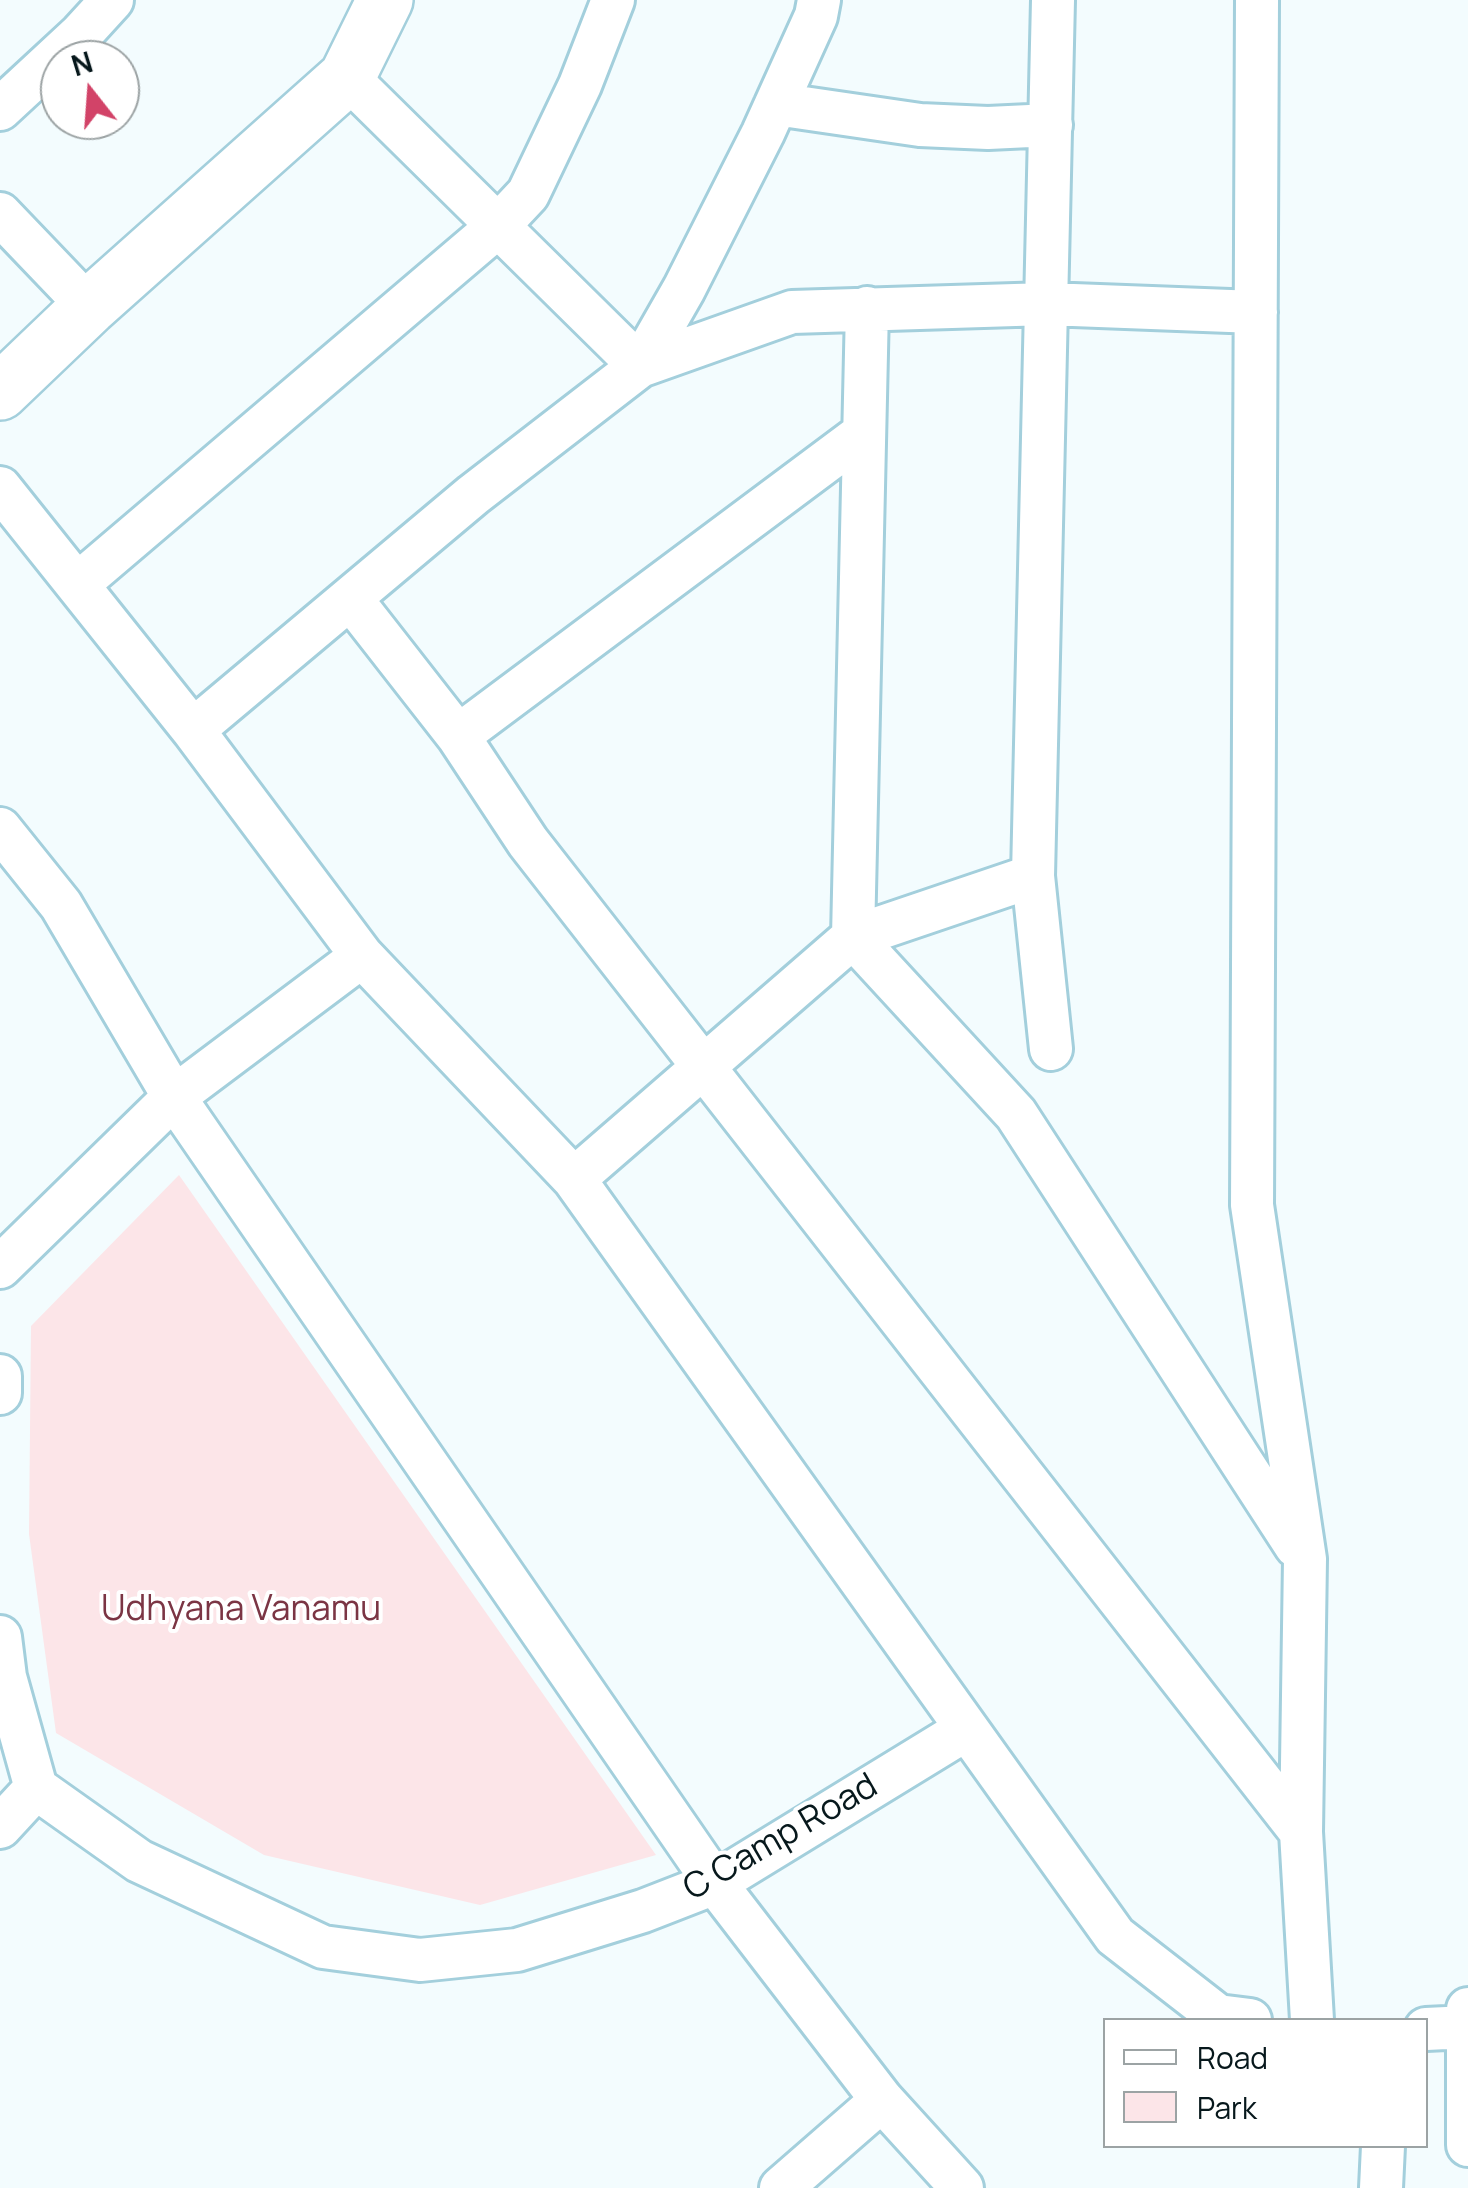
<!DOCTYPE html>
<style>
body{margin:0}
#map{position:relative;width:1468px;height:2188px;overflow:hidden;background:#f3fcfe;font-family:Manrope,sans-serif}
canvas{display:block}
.legend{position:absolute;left:1103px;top:2018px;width:325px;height:130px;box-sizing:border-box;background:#fff;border:2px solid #9ca3a4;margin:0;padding:12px 18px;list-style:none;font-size:30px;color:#07181c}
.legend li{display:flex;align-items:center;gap:20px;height:50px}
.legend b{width:50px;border:2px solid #9ca3a4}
.north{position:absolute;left:40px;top:40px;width:100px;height:100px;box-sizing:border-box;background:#fff;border:2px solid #9ca3a4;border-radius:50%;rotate:343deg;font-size:28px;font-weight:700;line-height:40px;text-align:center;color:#07181c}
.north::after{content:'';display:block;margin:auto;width:35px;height:45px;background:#d24368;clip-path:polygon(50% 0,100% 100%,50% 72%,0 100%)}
</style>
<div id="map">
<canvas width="1468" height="2188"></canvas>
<ul class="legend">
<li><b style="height:12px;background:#fff"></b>Road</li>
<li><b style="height:28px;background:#fce5e8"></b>Park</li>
</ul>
<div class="north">N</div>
</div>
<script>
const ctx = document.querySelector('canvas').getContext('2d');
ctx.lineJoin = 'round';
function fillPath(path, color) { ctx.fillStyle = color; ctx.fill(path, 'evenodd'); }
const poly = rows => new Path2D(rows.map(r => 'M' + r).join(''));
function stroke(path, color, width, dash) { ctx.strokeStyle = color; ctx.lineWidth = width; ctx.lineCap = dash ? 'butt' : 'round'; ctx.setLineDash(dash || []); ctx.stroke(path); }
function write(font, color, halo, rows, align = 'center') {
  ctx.font = font + ' Manrope,sans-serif'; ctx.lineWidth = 8; ctx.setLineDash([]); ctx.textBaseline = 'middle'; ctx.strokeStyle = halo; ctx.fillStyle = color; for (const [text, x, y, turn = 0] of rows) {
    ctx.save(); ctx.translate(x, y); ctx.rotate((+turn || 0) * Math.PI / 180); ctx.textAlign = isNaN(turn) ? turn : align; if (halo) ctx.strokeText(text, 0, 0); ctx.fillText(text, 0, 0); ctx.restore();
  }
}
fillPath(poly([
 [179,1175,656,1855,480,1905,264,1855,56,1733,29,1534,31,1326]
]), '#fce5e8');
const minor = poly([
 [1257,0,1252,1205,1305,1559,1301,1832,1312,2020],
 [347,77,640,366],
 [776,104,920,125,988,128,1051,125],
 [0,109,81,34,112,0],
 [0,214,89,307],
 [640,366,684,289,763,133,816,16,819,0],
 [0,488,193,730,362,956,574,1179,1115,1936,1218,2016,1250,2020],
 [79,583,497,227,528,194,580,85,613,0],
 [351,599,458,736,528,842,1301,1832],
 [193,730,473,495,640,366,792,312,1047,304,1256,312],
 [458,736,864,433],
 [0,829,61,905,174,1097,715,1883,882,2100,962,2188],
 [1033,876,853,937,1016,1114,1296,1546],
 [1051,1049,1033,876,1053,0],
 [574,1179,853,937,867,308],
 [0,1267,174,1097,362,956],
 [0,1376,0,1393],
 [0,1637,5,1677,36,1788,139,1861,323,1947,420,1960,517,1950,643,1911,715,1883,965,1730],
 [0,1827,36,1788],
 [1468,2009,1468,2145],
 [1426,2029,1468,2027],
 [781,2188,882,2100],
 [1381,2188,1383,2146]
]);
const tertiary = poly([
 [0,392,89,307,347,77,385,0]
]);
stroke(minor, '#a3cfdc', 48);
stroke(tertiary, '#a3cfdc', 60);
stroke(minor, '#fff', 42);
stroke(tertiary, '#fff', 55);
write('35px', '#7b3544', '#fff', [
 ["Udhyana Vanamu",241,1610]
]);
write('35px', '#07181c', '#fff', [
 ["C Camp Road",781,1838,-30]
]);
</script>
